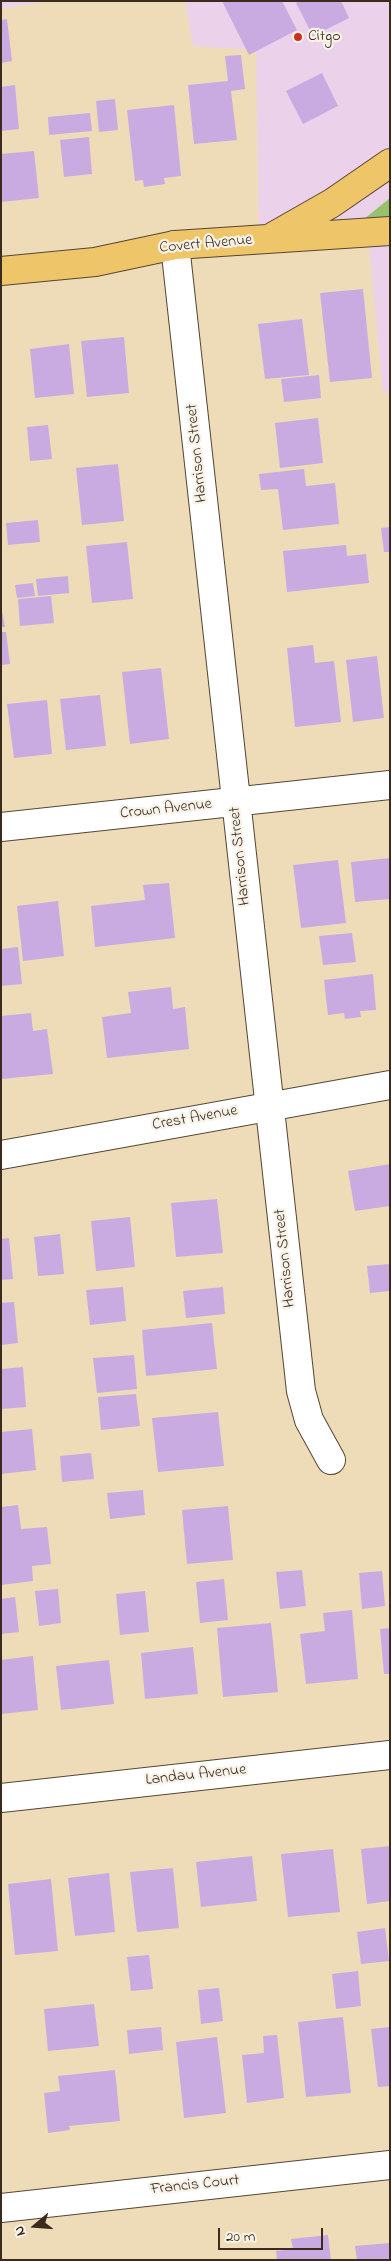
<!DOCTYPE html>
<style>
body{margin:0}
#map{position:relative;width:391px;height:2261px;overflow:hidden;background:#eedcb9;font-family:"Indie Flower",sans-serif}
canvas{display:block}
.frame{position:absolute;inset:0;border:2px solid #3b2a1e;pointer-events:none}
.north{position:absolute;left:10px;top:2201px;width:50px;height:50px;-webkit-text-stroke:4px #f7f3e8;paint-order:stroke;rotate:252deg;font-size:14px;font-weight:700;line-height:20px;text-align:center;color:#3b2a1e}
.north::after{content:'';display:block;margin:auto;width:18px;height:22px;background:#3b2a1e;clip-path:polygon(50% 0,100% 100%,50% 72%,0 100%)}
.scale{position:absolute;left:218px;top:2228px;width:105px;height:22px;box-sizing:border-box;border:2px solid #3b2a1e;border-top:0;padding-left:6px;font-size:15px;line-height:18px;white-space:nowrap;color:#3b2a1e;-webkit-text-stroke:4px #f7f3e8;paint-order:stroke}
</style>
<div id="map">
<canvas width="391" height="2261"></canvas>
<div class="frame"></div>
<div class="north">N</div>
<div class="scale">20 m</div>
</div>
<script>
const ctx = document.querySelector('canvas').getContext('2d');
ctx.lineJoin = 'round';
function fillPath(path, color) { ctx.fillStyle = color; ctx.fill(path, 'evenodd'); }
const poly = rows => new Path2D(rows.map(r => 'M' + r).join(''));
function stroke(path, color, width, dash) { ctx.strokeStyle = color; ctx.lineWidth = width; ctx.lineCap = dash ? 'butt' : 'round'; ctx.setLineDash(dash || []); ctx.stroke(path); }
function write(font, color, halo, rows, align = 'center') {
  ctx.font = font + ' "Indie Flower",sans-serif'; ctx.lineWidth = 4.5; ctx.setLineDash([]); ctx.textBaseline = 'middle'; ctx.strokeStyle = halo; ctx.fillStyle = color; for (const [text, x, y, turn = 0] of rows) {
    ctx.save(); ctx.translate(x, y); ctx.rotate((+turn || 0) * Math.PI / 180); ctx.textAlign = isNaN(turn) ? turn : align; if (halo) ctx.strokeText(text, 0, 0); ctx.fillText(text, 0, 0); ctx.restore();
  }
}
fillPath(poly([
 [1,1,50,1,1,9],
 [185,1,390,1,390,392,383,393,368,236,259,244,256,50,193,46]
]), '#ecd1ea');
fillPath(poly([
 [390,198,390,220,359,223]
]), '#98c16e');
fillPath(poly([
 [222,1,282,1,297,30,249,55],
 [299,1,341,1,349,18,313,36,296,3],
 [7,19,12,61,1,63,1,20],
 [241,55,245,89,231,91,237,140,194,144,188,85,228,81,225,56],
 [322,73,338,106,303,124,286,91],
 [15,85,19,129,1,131,1,87],
 [115,99,118,130,99,132,96,101],
 [174,105,181,176,164,178,165,184,144,187,143,180,135,181,127,110],
 [90,113,92,131,49,135,48,117],
 [89,137,92,174,64,177,60,140],
 [34,151,39,198,1,202,1,154],
 [363,289,372,378,330,382,320,293],
 [302,319,309,375,265,379,258,324],
 [124,337,129,393,87,397,81,341],
 [69,344,74,394,35,398,30,349],
 [319,375,321,398,284,402,281,379],
 [318,418,323,463,280,468,275,423],
 [48,425,52,459,30,461,27,427],
 [118,464,124,521,82,525,76,468],
 [304,469,306,486,335,483,339,524,283,530,278,489,261,490,259,474],
 [38,520,40,542,8,545,6,523],
 [390,527,390,552,384,552,381,528],
 [127,542,133,599,92,603,86,546],
 [346,545,347,556,366,554,369,583,287,592,283,551],
 [68,576,69,593,38,596,36,579],
 [33,583,35,596,17,598,15,585],
 [51,596,54,623,20,626,18,599],
 [1,605,5,627,1,627],
 [1,632,6,632,10,664,1,665],
 [313,645,315,663,334,661,341,722,295,727,287,648],
 [377,656,384,718,353,722,346,660],
 [161,668,169,739,130,744,122,672],
 [100,695,106,746,66,750,60,699],
 [47,700,52,754,14,758,7,704],
 [390,858,390,899,355,902,351,862],
 [338,860,346,923,301,928,293,865],
 [169,883,175,938,95,947,91,906,145,900,143,885],
 [58,901,64,956,23,961,17,906],
 [352,933,356,962,323,965,319,936],
 [18,947,22,984,1,986,1,949],
 [373,974,376,1010,360,1011,361,1017,345,1019,344,1013,328,1015,324,980],
 [171,987,173,1009,185,1007,189,1049,107,1058,102,1017,131,1013,128,992],
 [31,1013,33,1031,47,1029,53,1074,1,1079,1,1016],
 [390,1164,390,1206,355,1211,348,1171],
 [217,1199,223,1253,176,1257,171,1203],
 [130,1217,135,1267,96,1271,91,1221],
 [60,1234,64,1274,38,1276,34,1237],
 [9,1238,13,1279,1,1280,1,1239],
 [390,1264,390,1291,370,1293,367,1266],
 [123,1287,126,1321,90,1325,86,1290],
 [223,1287,225,1314,186,1318,183,1291],
 [14,1302,18,1343,1,1345,1,1303],
 [212,1323,217,1369,146,1376,142,1330],
 [134,1355,137,1389,97,1393,93,1358],
 [23,1367,26,1407,1,1409,1,1369],
 [136,1394,140,1426,101,1430,98,1397],
 [218,1412,224,1466,158,1472,152,1418],
 [32,1429,36,1470,1,1474,1,1432],
 [91,1453,94,1479,62,1482,60,1456],
 [143,1490,145,1515,110,1519,107,1493],
 [18,1505,21,1529,47,1527,51,1564,32,1566,33,1581,1,1585,1,1507],
 [228,1506,233,1560,187,1564,182,1510],
 [302,1570,306,1606,280,1609,276,1572],
 [382,1571,385,1606,362,1609,359,1573],
 [224,1579,228,1620,200,1623,196,1582],
 [58,1589,61,1623,39,1626,35,1591],
 [145,1591,149,1632,120,1635,116,1594],
 [15,1597,19,1632,1,1634,1,1599],
 [352,1610,358,1679,306,1684,300,1634,325,1631,323,1613],
 [271,1623,278,1692,223,1697,217,1628],
 [390,1628,390,1674,384,1674,380,1629],
 [193,1647,198,1694,145,1699,141,1653],
 [33,1656,38,1710,1,1714,1,1660],
 [109,1660,114,1704,61,1710,56,1666],
 [390,1846,390,1901,367,1904,361,1849],
 [333,1849,340,1912,288,1917,281,1854],
 [252,1856,257,1901,201,1907,196,1862],
 [173,1868,179,1928,137,1932,130,1872],
 [109,1873,115,1932,75,1936,68,1878],
 [51,1879,58,1951,15,1955,8,1884],
 [385,1928,389,1961,361,1964,357,1932],
 [149,1955,153,1989,131,1991,127,1957],
 [358,1971,361,2006,336,2009,332,1974],
 [219,1988,223,2021,201,2024,198,1990],
 [94,2004,99,2046,48,2051,44,2009],
 [343,2017,351,2093,306,2097,298,2022],
 [161,2027,163,2050,129,2054,127,2030],
 [390,2027,390,2086,378,2087,371,2029],
 [277,2035,284,2098,247,2103,242,2055,264,2053,263,2036],
 [217,2037,226,2113,184,2118,176,2042],
 [115,2070,120,2121,69,2126,70,2130,48,2133,44,2093,60,2091,58,2076],
 [328,2235,331,2260,277,2260,276,2251,293,2249,291,2239],
 [390,2243,390,2260,357,2260,355,2246]
]), '#c9abe2');
const minor = poly([
 [175,245,301,1391,309,1420,331,1460],
 [1,827,390,785],
 [1,1155,390,1085],
 [1,1798,390,1755],
 [1,2208,390,2165]
]);
const major = poly([
 [274,236,332,203,390,163],
 [1,271,95,262,175,245,390,231]
]);
stroke(minor, '#564535', 30);
stroke(major, '#564535', 30);
stroke(minor, '#fff', 28);
stroke(major, '#eec569', 28);
for (const [x, y, r, color] of [
 [298,37,5,"#c8321e"]
]) { const dot = new Path2D(); dot.arc(x, y, r, 0, 2 * Math.PI); ctx.fillStyle = color; ctx.fill(dot); stroke(dot, '#f7f3e8', 2); }
write('16px', '#3b2a1e', '#f7f3e8', [
 ["Citgo",308,37]
], 'left');
write('16px', '#3b2a1e', '#f7f3e8', [
 ["Covert Avenue",206,245,-5],
 ["Harrison Street",198,453,-96],
 ["Crown Avenue",166,810,-6],
 ["Harrison Street",241,856,-96],
 ["Crest Avenue",195,1119,-10],
 ["Harrison Street",286,1258,-96],
 ["Landau Avenue",196,1776,-6],
 ["Francis Court",195,2186,-6]
]);
</script>
